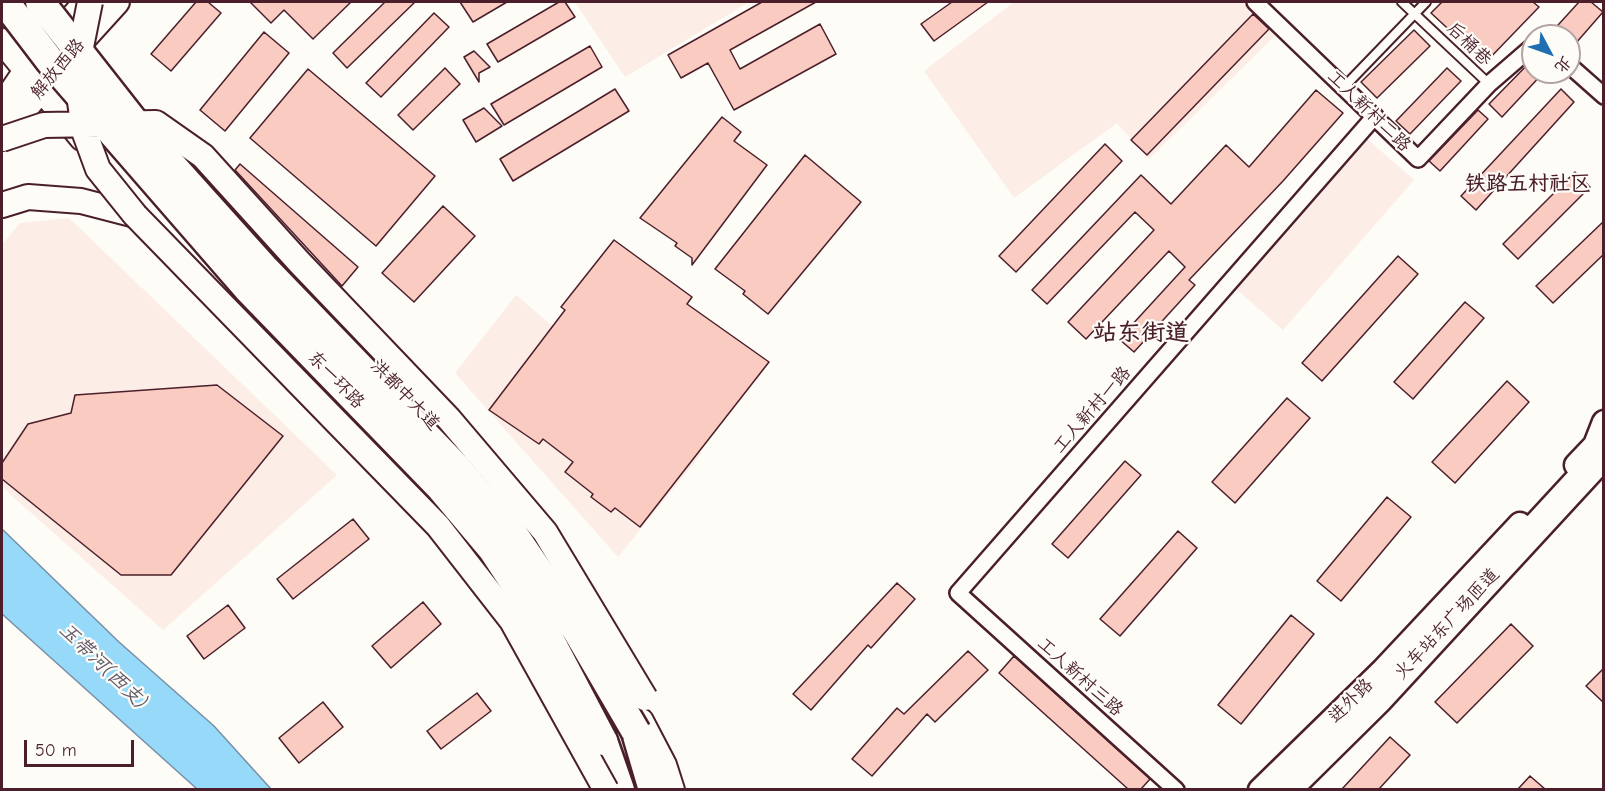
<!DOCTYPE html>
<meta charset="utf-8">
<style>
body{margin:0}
#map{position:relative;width:1605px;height:791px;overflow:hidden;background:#fdfcf7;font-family:"Comic Neue","LXGW WenKai TC",sans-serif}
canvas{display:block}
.frame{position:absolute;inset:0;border:3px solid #4a1f2b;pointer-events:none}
.north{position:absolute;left:1521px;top:24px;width:60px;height:60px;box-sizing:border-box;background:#fdfcf7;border:2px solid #b5a4a5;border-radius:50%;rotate:131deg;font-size:16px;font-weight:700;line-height:24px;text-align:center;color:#4a1f2b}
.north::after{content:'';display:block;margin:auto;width:21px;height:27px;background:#1f6fb2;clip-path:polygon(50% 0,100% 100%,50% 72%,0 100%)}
.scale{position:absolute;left:24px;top:740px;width:110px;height:27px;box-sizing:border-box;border:3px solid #4a1f2b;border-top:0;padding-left:8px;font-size:18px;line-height:21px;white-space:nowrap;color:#4a1f2b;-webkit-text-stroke:4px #fdfcf7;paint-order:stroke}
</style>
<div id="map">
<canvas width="1605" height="791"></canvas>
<div class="frame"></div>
<div class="north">北</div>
<div class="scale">50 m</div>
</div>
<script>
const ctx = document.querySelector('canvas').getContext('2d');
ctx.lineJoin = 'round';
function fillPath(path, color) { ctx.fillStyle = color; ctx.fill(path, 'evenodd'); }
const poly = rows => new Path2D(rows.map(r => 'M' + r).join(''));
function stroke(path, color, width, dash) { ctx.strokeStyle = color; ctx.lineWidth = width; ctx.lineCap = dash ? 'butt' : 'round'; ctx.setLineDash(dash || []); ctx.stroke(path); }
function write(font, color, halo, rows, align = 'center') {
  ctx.font = font + ' "Comic Neue","LXGW WenKai TC",sans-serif'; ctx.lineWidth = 4.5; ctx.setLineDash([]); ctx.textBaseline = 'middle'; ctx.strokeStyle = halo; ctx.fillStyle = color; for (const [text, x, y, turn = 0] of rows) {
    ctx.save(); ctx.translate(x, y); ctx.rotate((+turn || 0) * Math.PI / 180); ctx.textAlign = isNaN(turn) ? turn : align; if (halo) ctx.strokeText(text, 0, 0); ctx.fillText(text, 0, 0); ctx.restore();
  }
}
fillPath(poly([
 [575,2,749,2,625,77],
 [1014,2,1242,2,1278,33,1149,159,1117,123,1014,198,924,71],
 [1366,138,1414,180,1283,330,1235,288],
 [69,218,337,475,163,630,2,487,2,245,20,223],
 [516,295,702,453,618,557,455,373]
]), '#fcede6');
const water = poly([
 [2,529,119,642,214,726,271,789,197,789,2,614,2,529]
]);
fillPath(water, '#96d9f8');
stroke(water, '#788fa6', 1.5);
const building = poly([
 [196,2,208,2,221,13,171,71,151,54,196,2],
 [250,2,351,2,313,39,284,10,271,23,250,2],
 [385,2,415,2,347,68,333,53,385,2],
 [460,2,507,2,473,22,460,2],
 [559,2,565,2,575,17,498,62,487,44,559,2],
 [762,2,816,2,730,50,740,69,820,24,836,54,734,110,708,63,681,78,668,55,762,2],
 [952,2,988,2,934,41,921,24,952,2],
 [1442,2,1533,2,1539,7,1485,63,1431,13,1442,2],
 [1579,2,1591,2,1603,12,1569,51,1569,36,1548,36,1579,2],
 [434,13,449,27,381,97,366,83,434,13],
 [1253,14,1269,29,1147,155,1131,140,1253,14],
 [1414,30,1430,46,1377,98,1361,82,1414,30],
 [264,32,289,53,225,131,200,110,264,32],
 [590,46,602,67,504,125,491,104,590,46],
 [474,51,490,67,479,73,479,82,464,57,474,51],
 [1533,59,1533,72,1544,72,1502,117,1489,104,1533,59],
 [445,68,460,84,413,130,398,115,445,68],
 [1447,68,1461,81,1410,134,1396,121,1447,68],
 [308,69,435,176,376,246,250,138,308,69],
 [615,89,629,111,513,181,500,159,615,89],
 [1561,89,1574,102,1476,210,1461,196,1561,89],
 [1316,90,1343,113,1283,181,1189,280,1195,285,1134,352,1119,339,1185,267,1169,251,1086,339,1068,322,1154,230,1135,212,1047,304,1032,290,1141,175,1171,204,1226,145,1249,167,1316,90],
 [484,108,502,126,476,142,463,120,484,108],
 [1478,110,1488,119,1440,171,1429,161,1478,110],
 [722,117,741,132,734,141,767,165,692,265,692,258,675,246,677,243,640,218,722,117],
 [1105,144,1122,161,1016,272,999,256,1105,144],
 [805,155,861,202,768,314,743,294,745,291,715,269,805,155],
 [240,164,358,267,342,286,235,170,240,164],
 [1575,172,1590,187,1518,259,1503,244,1575,172],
 [443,206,475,236,414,302,382,273,443,206],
 [1604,221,1604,254,1553,303,1536,286,1604,221],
 [614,240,692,297,687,304,769,362,640,527,615,508,611,512,591,497,593,494,565,472,573,462,543,439,539,444,489,410,565,310,561,307,614,240],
 [1398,256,1418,274,1322,381,1302,363,1398,256],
 [1465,302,1484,318,1413,399,1394,382,1465,302],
 [1507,381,1529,402,1455,483,1432,462,1507,381],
 [217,385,283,436,171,575,121,575,2,479,2,463,28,424,71,413,75,395,217,385],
 [1287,398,1310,418,1235,503,1212,482,1287,398],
 [1125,461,1141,475,1068,558,1052,544,1125,461],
 [1387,497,1411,517,1341,601,1317,581,1387,497],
 [353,519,369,539,293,599,277,579,353,519],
 [1178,531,1197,548,1120,636,1100,619,1178,531],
 [897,583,915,599,871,648,868,645,811,710,793,694,897,583],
 [423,602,441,624,391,668,372,646,423,602],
 [228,605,245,628,204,659,187,636,228,605],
 [1291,615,1314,634,1241,724,1218,705,1291,615],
 [1511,624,1533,646,1457,723,1435,702,1511,624],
 [968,651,988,670,935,722,927,714,872,776,852,759,897,708,904,714,968,651],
 [1014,656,1150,779,1141,789,1128,789,999,673,1014,656],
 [1604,668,1604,703,1586,686,1604,668],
 [477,693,491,711,441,749,427,731,477,693],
 [323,702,343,727,299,763,279,738,323,702],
 [1390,737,1410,755,1379,789,1342,789,1390,737],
 [1530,776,1545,789,1518,789,1530,776]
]);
fillPath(building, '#facbc0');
stroke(building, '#4a1f2b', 1.5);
const lane = poly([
 [1402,2,1489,84],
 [1344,87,1426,2]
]);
const street = poly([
 [1255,2,1418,159,1489,84,1533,46],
 [1569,65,1604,96],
 [1176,790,958,593,1375,116]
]);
const secondary = poly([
 [1576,465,1595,445,1604,422],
 [1260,790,1383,670,1520,524]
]);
const primary = poly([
 [2,41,82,138],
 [77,46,117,2],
 [2,106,25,72,86,2],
 [2,138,49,79],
 [2,205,28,197,81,201,135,215],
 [641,721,664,765,672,790]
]);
const highway = poly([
 [636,732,653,790],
 [603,741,620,790],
 [1286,790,1378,699,1604,454]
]);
stroke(lane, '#4a1f2b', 12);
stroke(street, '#4a1f2b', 20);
stroke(secondary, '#4a1f2b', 27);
stroke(primary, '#4a1f2b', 28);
stroke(highway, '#4a1f2b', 33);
stroke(lane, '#fdfcf7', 8);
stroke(street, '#fdfcf7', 15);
stroke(secondary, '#fdfcf7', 22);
stroke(primary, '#fdfcf7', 24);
stroke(highway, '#fdfcf7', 28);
const primaryBridge = poly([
 [90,2,76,72,84,131,98,169,135,215,438,526,512,621,606,790],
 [2,139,44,125,156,123,203,156,299,262,449,419,545,532,645,698]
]);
const highwayBridge = poly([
 [5,2,50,61,249,290,440,487,493,550,542,625,603,741],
 [40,2,142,132,266,270,457,468,512,532,563,607,636,732]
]);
stroke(primaryBridge, '#4a1f2b', 28, []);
stroke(highwayBridge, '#4a1f2b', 33, []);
stroke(primaryBridge, '#fdfcf7', 24);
stroke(highwayBridge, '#fdfcf7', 28);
write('18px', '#4a1f2b', '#fdfcf7', [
 ["后桶巷",1469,44,44],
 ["解放西路",58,69,-50],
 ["工人新村二路",1369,111,44],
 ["东一环路",336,380,46],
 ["洪都中大道",405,395,46],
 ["工人新村一路",1092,410,-49],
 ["火车站东广场匝道",1447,624,-47],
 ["工人新村三路",1080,677,42],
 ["进外路",1351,701,-45]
]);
write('italic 20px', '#615768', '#fdfcf7', [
 ["玉带河(西支)",103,666,44]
]);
write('bold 21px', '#4a1f2b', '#fdfcf7', [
 ["铁路五村社区",1528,184]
]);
write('bold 24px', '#4a1f2b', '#fdfcf7', [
 ["站东街道",1141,333]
]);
</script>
